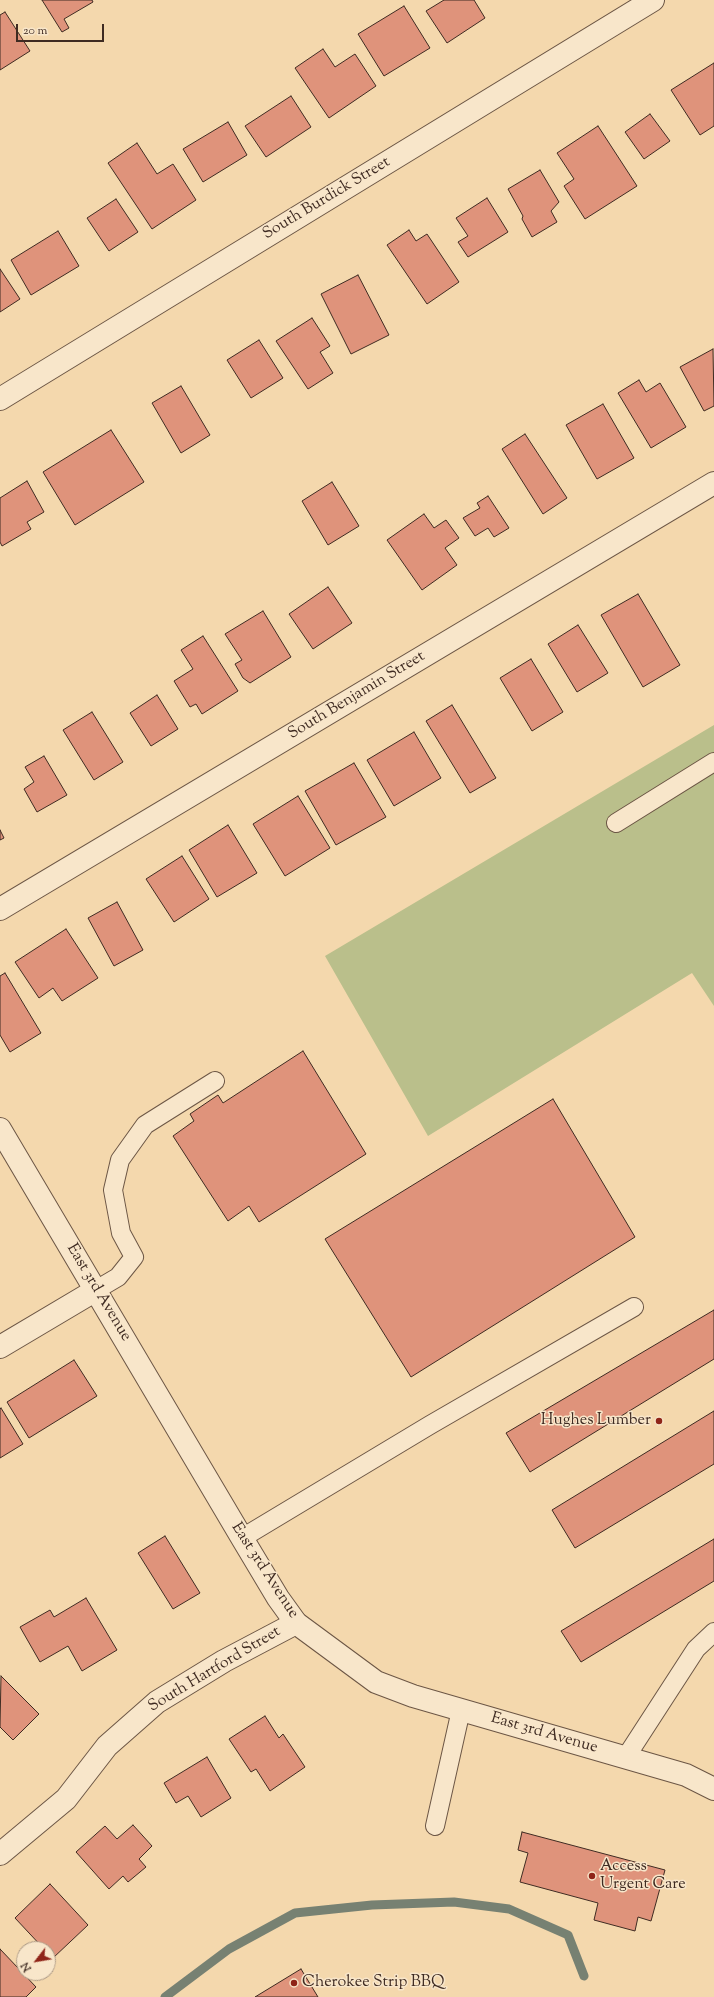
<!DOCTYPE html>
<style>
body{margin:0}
#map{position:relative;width:714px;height:1997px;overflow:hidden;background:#f4d8ad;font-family:"Sorts Mill Goudy",serif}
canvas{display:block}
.north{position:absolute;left:16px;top:1941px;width:40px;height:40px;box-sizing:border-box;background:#f8e6ca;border:1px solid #ae9b87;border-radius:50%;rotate:239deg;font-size:11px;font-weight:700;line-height:16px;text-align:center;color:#3f2b22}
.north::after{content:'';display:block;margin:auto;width:14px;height:18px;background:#8f2418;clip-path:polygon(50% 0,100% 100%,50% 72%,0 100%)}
.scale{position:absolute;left:16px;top:24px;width:88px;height:18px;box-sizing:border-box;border:2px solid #3f2b22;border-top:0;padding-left:5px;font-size:12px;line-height:14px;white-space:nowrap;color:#3f2b22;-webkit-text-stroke:3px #f8e6ca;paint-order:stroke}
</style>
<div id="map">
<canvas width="714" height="1997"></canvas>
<div class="north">N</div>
<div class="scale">20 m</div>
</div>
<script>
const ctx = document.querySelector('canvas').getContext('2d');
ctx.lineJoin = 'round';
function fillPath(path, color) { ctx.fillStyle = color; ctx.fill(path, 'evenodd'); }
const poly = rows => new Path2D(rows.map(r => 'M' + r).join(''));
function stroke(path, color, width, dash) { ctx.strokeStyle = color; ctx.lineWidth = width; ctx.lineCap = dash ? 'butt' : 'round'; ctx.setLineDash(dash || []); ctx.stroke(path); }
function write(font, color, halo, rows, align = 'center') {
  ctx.font = font + ' "Sorts Mill Goudy",serif'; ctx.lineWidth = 3; ctx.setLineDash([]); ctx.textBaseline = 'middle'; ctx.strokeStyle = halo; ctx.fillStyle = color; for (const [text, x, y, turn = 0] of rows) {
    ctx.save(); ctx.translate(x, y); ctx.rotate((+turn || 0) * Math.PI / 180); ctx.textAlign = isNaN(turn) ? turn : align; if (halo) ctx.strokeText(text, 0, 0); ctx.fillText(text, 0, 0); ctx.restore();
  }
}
fillPath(poly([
 [714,725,714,1006,692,973,428,1136,325,956]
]), '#babf8b');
stroke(poly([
 [165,1997,229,1949,295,1913,372,1905,454,1902,509,1909,568,1935,584,1976]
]), '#778172', 9);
const building = poly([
 [42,0,92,0,93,2,64,19,69,28,62,32,42,0],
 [444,0,474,0,485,18,447,43,426,11,444,0],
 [404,6,430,48,384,76,358,34,404,6],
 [5,12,30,51,0,70,0,15,5,12],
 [323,49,335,67,355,54,376,86,329,118,295,68,323,49],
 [714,63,714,126,700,135,671,90,714,63],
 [291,96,311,127,266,157,245,126,291,96],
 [650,114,670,141,644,159,625,132,650,114],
 [228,122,247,155,203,182,183,149,228,122],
 [598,126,637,186,585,219,564,186,574,179,557,153,598,126],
 [137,143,157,174,173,164,196,200,152,229,108,163,137,143],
 [540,170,559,202,551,211,557,222,532,237,522,219,523,216,508,189,540,170],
 [487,198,508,232,468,257,458,242,468,236,456,218,487,198],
 [116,199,138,232,109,251,87,218,116,199],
 [409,230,416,241,427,234,459,282,427,304,387,245,409,230],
 [58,231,79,266,31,295,11,260,58,231],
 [0,269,20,299,0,312,0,269],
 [358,275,389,335,351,354,321,294,358,275],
 [312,318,330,346,320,352,333,373,308,389,276,341,312,318],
 [259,340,283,378,251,398,227,360,259,340],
 [713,349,714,406,704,411,680,367,713,349],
 [639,380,646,392,660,383,686,427,651,448,618,393,639,380],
 [181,386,210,435,181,453,152,403,181,386],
 [603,404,634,458,597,479,566,425,603,404],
 [111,430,144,482,75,525,43,472,111,430],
 [525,434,567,498,543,514,502,449,525,434],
 [27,481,44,512,27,522,31,529,2,546,0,542,0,498,27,481],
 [332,482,359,526,328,545,302,501,332,482],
 [488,496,509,528,494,537,488,528,475,536,463,518,480,508,477,503,488,496],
 [424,514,434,528,446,520,459,538,445,548,457,565,422,590,387,540,424,514],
 [328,587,352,623,313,649,289,614,328,587],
 [638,594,680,665,643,687,601,615,638,594],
 [263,611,291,657,250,683,243,678,235,664,242,660,225,634,263,611],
 [578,625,608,673,577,692,548,644,578,625],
 [203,636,238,691,202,714,196,704,190,707,174,681,193,669,181,650,203,636],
 [531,659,563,712,532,731,500,678,531,659],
 [157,695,178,729,151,746,130,713,157,695],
 [452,705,496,778,470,793,426,721,452,705],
 [92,712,123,762,94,780,63,730,92,712],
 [414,732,441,778,394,806,367,760,414,732],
 [44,756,67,795,37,812,24,789,34,782,25,767,44,756],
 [354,763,386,817,336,845,305,791,354,763],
 [298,796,330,848,285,876,253,824,298,796],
 [228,825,257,873,217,897,189,850,228,825],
 [0,830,4,838,0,840,0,830],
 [182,856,209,899,174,922,146,879,182,856],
 [117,902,143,950,114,966,88,918,117,902],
 [66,929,98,978,62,1001,53,988,39,998,15,962,66,929],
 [5,973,41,1033,10,1052,0,1035,0,976,5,973],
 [303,1051,366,1154,259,1222,249,1206,228,1221,173,1136,194,1121,190,1114,218,1095,223,1103,303,1051],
 [553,1099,635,1237,411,1377,325,1239,553,1099],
 [714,1310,714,1359,530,1472,506,1433,714,1310],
 [74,1360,97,1396,29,1438,7,1402,74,1360],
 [1,1408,23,1444,0,1458,0,1409,1,1408],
 [714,1411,714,1464,575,1548,552,1510,714,1411],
 [165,1536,200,1593,173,1609,138,1553,165,1536],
 [714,1539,714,1581,581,1662,561,1631,714,1539],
 [86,1598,117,1650,82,1671,68,1646,40,1662,20,1627,50,1610,54,1617,86,1598],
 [1,1676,39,1714,13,1740,0,1727,1,1676],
 [265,1716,279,1738,283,1734,305,1767,270,1791,256,1769,251,1772,229,1739,265,1716],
 [207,1757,231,1798,201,1817,188,1796,176,1803,164,1783,207,1757],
 [133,1825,152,1846,139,1859,146,1867,128,1882,123,1876,109,1889,76,1852,105,1826,117,1839,133,1825],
 [522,1832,665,1870,651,1921,638,1917,635,1931,594,1920,598,1903,520,1882,528,1853,518,1850,522,1832],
 [50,1884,88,1925,53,1958,48,1953,48,1949,44,1949,15,1918,50,1884],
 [0,1949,36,1987,26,1997,0,1997,0,1949],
 [301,1969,318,1997,255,1997,301,1969]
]);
fillPath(building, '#df937b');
stroke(building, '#3f2b22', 1);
const service = poly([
 [616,823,714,762],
 [96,1290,118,1277,134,1257,121,1233,113,1190,120,1160,145,1125,215,1081],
 [242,1538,430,1425,634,1307],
 [626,1757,696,1649,714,1632],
 [435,1826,461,1710]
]);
const minor = poly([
 [0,399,653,0],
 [0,909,714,483],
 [0,1347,96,1290],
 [0,1854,66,1799,107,1746,157,1702,224,1661,296,1623]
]);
const tertiary = poly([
 [0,1129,242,1538,278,1598,296,1623,376,1682,413,1696,686,1775,714,1789]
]);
stroke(service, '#6c5645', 20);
stroke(minor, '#6c5645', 24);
stroke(tertiary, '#6c5645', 24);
stroke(service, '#f8e6ca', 18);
stroke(minor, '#f8e6ca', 22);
stroke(tertiary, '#f8e6ca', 22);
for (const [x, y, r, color] of [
 [659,1421,4,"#8f2418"],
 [592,1876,4,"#8f2418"],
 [294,1983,4,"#8f2418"]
]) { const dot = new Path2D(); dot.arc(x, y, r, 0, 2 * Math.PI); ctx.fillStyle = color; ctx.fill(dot); stroke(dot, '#f8e6ca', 1.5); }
write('16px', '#3f2b22', '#f8e6ca', [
 ["South Burdick Street",327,199,-31],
 ["South Benjamin Street",357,696,-31],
 ["East 3rd Avenue",98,1293,59],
 ["East 3rd Avenue",264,1571,57],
 ["South Hartford Street",215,1670,-31],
 ["East 3rd Avenue",544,1734,16]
]);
write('16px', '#3f2b22', '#f8e6ca', [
 ["Hughes Lumber",651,1421,"right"],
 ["Access",600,1867],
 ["Urgent Care",600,1885],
 ["Cherokee Strip BBQ",302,1983]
], 'left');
</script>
